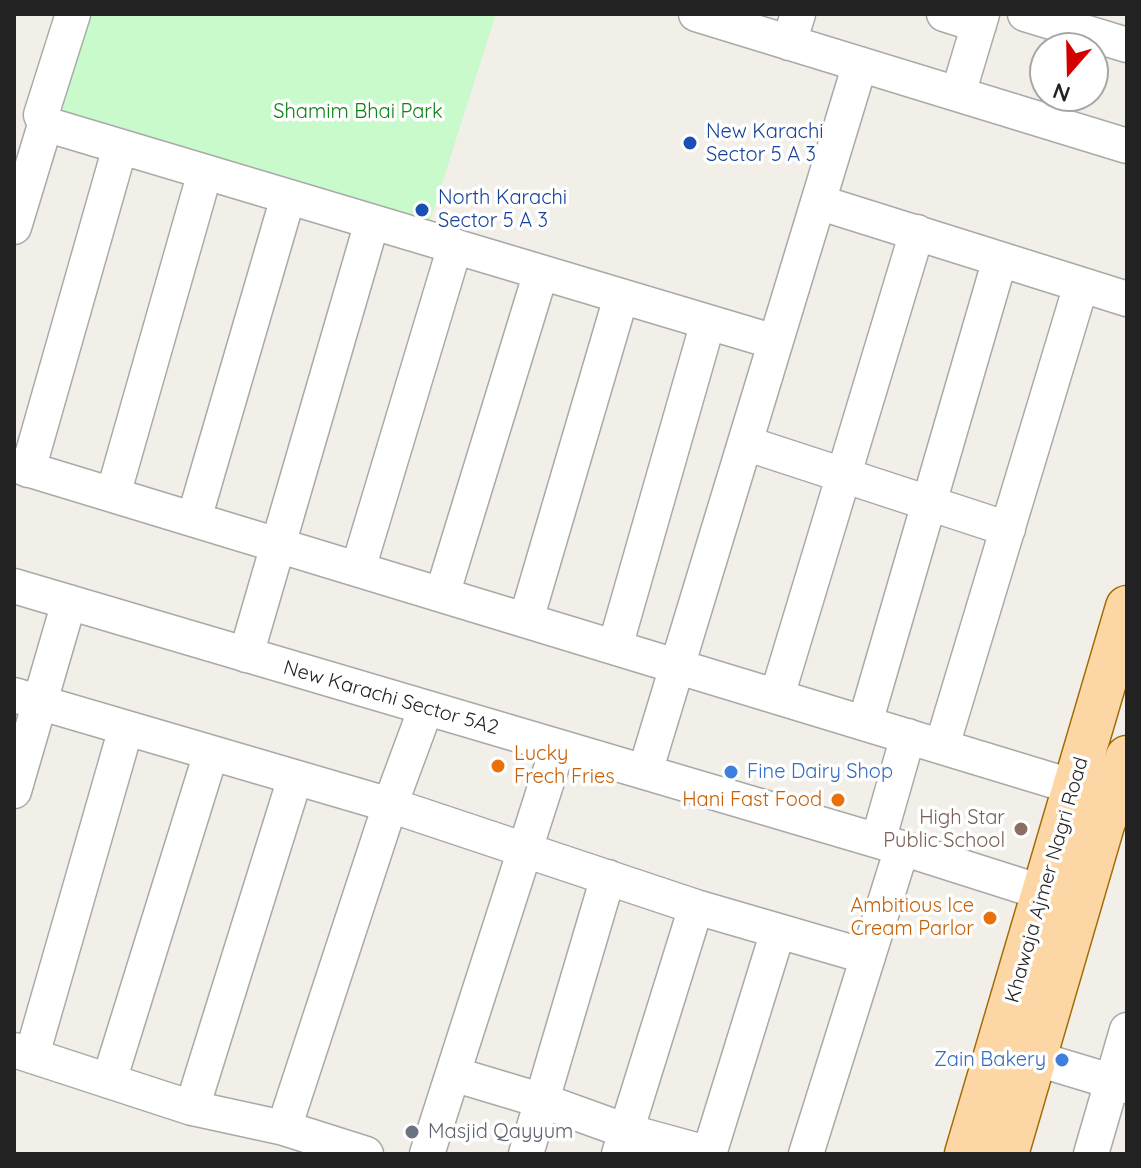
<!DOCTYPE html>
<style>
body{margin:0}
#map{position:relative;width:1141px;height:1168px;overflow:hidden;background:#f2efe9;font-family:Quicksand,sans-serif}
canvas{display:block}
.frame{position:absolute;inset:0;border:16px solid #222;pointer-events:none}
.north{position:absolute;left:1029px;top:32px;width:80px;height:80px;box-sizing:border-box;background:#fff;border:2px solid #a7a7a7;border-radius:50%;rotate:200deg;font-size:22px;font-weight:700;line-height:32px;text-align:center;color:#222}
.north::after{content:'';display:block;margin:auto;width:28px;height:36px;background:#d40000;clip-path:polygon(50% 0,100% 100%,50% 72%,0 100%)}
</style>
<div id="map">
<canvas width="1141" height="1168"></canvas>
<div class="frame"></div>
<div class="north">N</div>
</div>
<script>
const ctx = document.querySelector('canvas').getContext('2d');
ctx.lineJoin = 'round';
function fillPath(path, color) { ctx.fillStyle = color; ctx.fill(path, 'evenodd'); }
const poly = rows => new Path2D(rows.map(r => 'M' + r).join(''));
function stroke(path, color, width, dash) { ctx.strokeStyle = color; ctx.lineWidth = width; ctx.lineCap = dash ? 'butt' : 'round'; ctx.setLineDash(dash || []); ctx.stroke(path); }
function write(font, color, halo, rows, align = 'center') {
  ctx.font = font + ' Quicksand,sans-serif'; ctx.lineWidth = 7; ctx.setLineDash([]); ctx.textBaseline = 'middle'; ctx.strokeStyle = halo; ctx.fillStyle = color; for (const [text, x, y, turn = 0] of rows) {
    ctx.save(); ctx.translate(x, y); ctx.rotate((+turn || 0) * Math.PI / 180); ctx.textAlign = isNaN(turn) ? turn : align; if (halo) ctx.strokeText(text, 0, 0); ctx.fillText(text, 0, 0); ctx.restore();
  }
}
fillPath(poly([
 [73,14,496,14,425,237,41,115]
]), '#c8facc');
const minor = poly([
 [696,14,1127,146],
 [944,14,979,25],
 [1025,14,1127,45],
 [789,43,798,14],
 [958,94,982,14],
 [45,124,775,342],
 [818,202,1127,299],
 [14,227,45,125,41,115,73,14],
 [745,443,1008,529],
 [14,465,1074,787],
 [28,470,120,147],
 [113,495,205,172],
 [194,519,288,197],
 [358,569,455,246],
 [14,586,902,848,1044,893],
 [442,595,541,272],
 [526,620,621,297],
 [615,647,708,322],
 [246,655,372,222],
 [14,695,390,805,696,907,868,957],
 [777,696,917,232],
 [865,723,1000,259],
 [942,746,1081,285],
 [645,772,860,64],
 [14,791,69,602],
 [878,841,908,736],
 [14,1050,192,1108,284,1128,366,1154],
 [32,1055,126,728],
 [1034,1058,1127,1086],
 [453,1074,543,1101,626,1131,710,1154],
 [109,1081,211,753],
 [192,1108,295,778],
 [284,1128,390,805,426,708],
 [427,1154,558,747],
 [526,1154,608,877],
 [619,1154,696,907],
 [709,1154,778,931],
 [806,1154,902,848],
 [1091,1154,1127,1030]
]);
const major = poly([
 [966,1154,1127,607],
 [1007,1154,1103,825,1127,757]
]);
stroke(minor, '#a9a9a9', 37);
stroke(major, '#a06b00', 45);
stroke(minor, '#fff', 34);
stroke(major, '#fcd6a4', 42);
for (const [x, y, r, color] of [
 [690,143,8,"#1a4fb4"],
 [422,210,8,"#1a4fb4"],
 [498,766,8,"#e8710a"],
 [731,772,8,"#3f7fe0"],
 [838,800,8,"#e8710a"],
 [1021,829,8,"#8d6e63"],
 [990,918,8,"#e8710a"],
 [1062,1060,8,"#3f7fe0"],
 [412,1132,8,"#6b7280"]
]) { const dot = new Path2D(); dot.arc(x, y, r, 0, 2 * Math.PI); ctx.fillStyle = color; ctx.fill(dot); stroke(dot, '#fff', 3); }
write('20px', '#0c8416', '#fff', [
 ["Shamim Bhai Park",358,112]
]);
write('20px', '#164399', '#fff', [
 ["New Karachi",706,132],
 ["Sector 5 A 3",706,155],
 ["North Karachi",438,198],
 ["Sector 5 A 3",438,221]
], 'left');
write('20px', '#222', '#fff', [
 ["New Karachi Sector 5A2",391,698,16],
 ["Khawaja Ajmer Nagri Road",1047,880,-74]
]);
write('20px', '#c56008', '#fff', [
 ["Lucky",514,754,"left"],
 ["Frech Fries",514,777,"left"],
 ["Hani Fast Food",822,800],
 ["Ambitious Ice",974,906],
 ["Cream Parlor",974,929]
], 'right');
write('20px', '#366cbe', '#fff', [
 ["Fine Dairy Shop",747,772],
 ["Zain Bakery",1046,1060,"right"]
], 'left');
write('20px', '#785e54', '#fff', [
 ["High Star",1005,818],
 ["Public School",1005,841]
], 'right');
write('20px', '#5b616d', '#fff', [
 ["Masjid Qayyum",428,1132]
], 'left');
</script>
